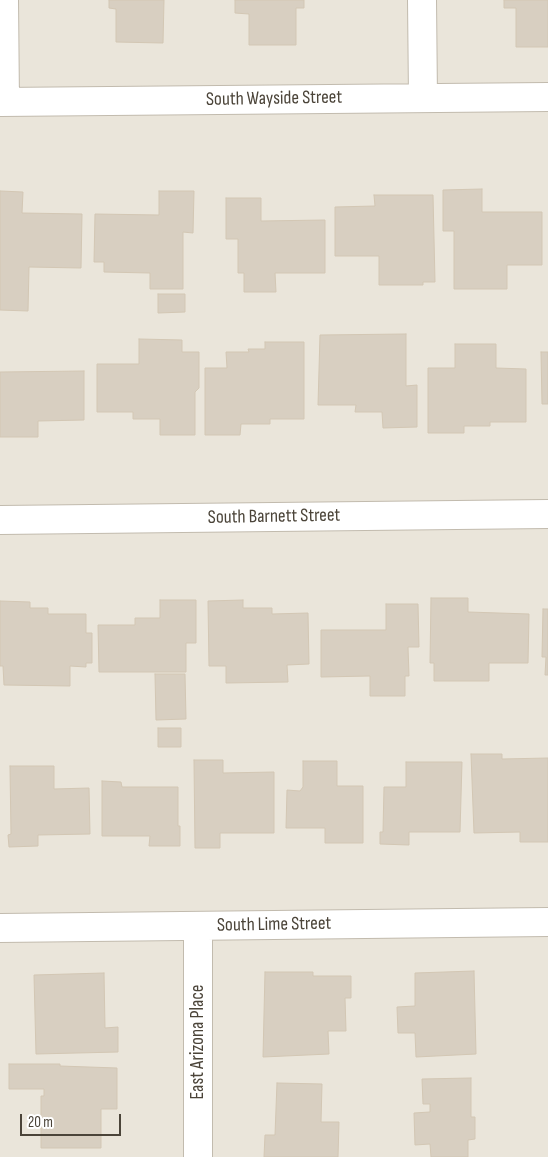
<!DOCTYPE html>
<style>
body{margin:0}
#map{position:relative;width:548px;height:1157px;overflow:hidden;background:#f6f3ec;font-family:"Sofia Sans Condensed",sans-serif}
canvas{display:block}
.scale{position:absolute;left:20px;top:1114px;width:101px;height:22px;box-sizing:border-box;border:2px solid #4b4439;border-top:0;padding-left:6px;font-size:15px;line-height:18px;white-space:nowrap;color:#4b4439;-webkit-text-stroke:4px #fff;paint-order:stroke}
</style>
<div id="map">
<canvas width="548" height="1157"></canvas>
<div class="scale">20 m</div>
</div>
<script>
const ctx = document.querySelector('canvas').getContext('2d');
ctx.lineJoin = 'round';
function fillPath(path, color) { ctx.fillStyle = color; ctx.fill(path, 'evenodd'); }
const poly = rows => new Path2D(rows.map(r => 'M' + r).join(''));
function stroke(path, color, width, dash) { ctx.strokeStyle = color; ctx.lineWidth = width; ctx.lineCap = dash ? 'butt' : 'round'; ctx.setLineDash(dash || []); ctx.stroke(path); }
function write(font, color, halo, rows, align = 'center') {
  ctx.font = font + ' "Sofia Sans Condensed",sans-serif'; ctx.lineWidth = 4; ctx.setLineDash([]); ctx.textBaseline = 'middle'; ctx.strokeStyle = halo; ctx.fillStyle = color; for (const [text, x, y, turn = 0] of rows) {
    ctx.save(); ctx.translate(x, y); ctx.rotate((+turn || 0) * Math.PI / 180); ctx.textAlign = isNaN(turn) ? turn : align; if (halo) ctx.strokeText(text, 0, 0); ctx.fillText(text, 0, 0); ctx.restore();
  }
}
fillPath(poly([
 [0,0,548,0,548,1157,0,1157]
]), '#eae5da');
const building = poly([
 [109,0,164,0,163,43,116,42,116,9,109,8,109,0],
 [235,0,304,0,304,8,296,8,296,45,249,45,249,14,235,13,235,0],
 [504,0,548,0,548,47,516,47,516,8,504,8,504,0],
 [482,189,482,212,542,212,542,265,507,265,507,289,454,289,454,231,443,231,443,190,482,189],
 [0,191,23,192,22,213,82,214,81,268,29,267,28,311,0,310,0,191],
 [159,191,194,191,193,233,183,232,183,289,150,289,150,273,104,272,104,262,94,262,95,214,159,215,159,191],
 [374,195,433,195,435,282,423,282,423,285,379,285,379,256,335,256,335,207,375,206,374,195],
 [226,198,261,198,261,221,325,220,325,273,275,273,276,292,244,292,244,273,238,273,238,239,226,239,226,198],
 [158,294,185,294,185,312,158,313,158,294],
 [406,334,406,386,417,385,417,427,383,428,382,412,355,412,356,405,318,405,320,335,406,334],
 [139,339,182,340,182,352,199,352,199,388,195,392,195,435,160,435,160,419,133,419,133,412,97,412,97,364,139,364,139,339],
 [265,342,304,342,304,419,270,419,270,424,241,424,240,435,205,435,205,368,227,368,226,352,249,352,248,349,265,349,265,342],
 [455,344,496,344,496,368,526,369,526,422,490,422,490,426,464,426,464,433,428,433,428,368,455,368,455,344],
 [541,352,548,352,548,404,542,404,541,352],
 [84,371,84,420,38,421,38,437,0,437,0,372,84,371],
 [431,598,468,598,468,612,529,614,528,663,489,663,489,681,434,681,434,663,430,663,431,598],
 [160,600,196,600,196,643,186,643,186,672,99,672,98,625,135,625,135,618,160,618,160,600],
 [243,600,243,608,272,608,272,614,308,613,309,664,287,665,288,682,226,683,226,666,209,666,208,601,243,600],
 [0,601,30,602,30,608,48,608,48,614,86,614,86,633,92,633,92,663,86,663,86,667,70,666,70,686,4,685,3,666,0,666,0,601],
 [386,604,418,604,419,647,408,647,409,676,405,676,405,696,370,696,370,676,321,677,321,630,386,630,386,604],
 [543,609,548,609,548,675,545,675,546,657,542,657,543,609],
 [155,674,185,674,186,719,156,720,155,674],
 [158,728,181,728,181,747,158,747,158,728],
 [471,754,502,754,502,759,548,758,548,842,520,842,520,832,474,833,471,754],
 [194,760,223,760,223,773,274,772,274,833,220,833,220,848,195,848,194,760],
 [303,761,337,761,337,786,363,786,363,843,325,843,325,828,286,828,287,790,300,791,303,787,303,761],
 [406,762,462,762,460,832,409,832,409,845,380,844,380,832,383,832,384,787,406,787,406,762],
 [10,766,54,766,54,789,89,788,90,834,38,835,38,846,9,847,8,835,11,834,10,766],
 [102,781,121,782,122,787,178,787,178,826,180,826,180,846,149,846,150,836,102,836,102,781],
 [474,971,476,1054,416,1057,415,1033,398,1033,397,1007,415,1006,415,973,474,971],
 [265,972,313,972,313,976,351,976,351,998,345,998,346,1031,328,1031,329,1054,263,1057,265,972],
 [104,973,105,1028,118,1027,118,1052,36,1054,34,975,104,973],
 [9,1064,60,1064,60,1066,117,1068,117,1109,101,1109,101,1148,41,1148,41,1096,44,1096,44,1089,9,1089,9,1064],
 [471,1078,471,1117,475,1117,475,1139,468,1140,468,1157,431,1157,430,1144,415,1145,414,1113,430,1112,430,1104,423,1104,422,1079,471,1078],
 [277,1083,322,1084,321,1122,339,1122,338,1157,264,1157,265,1135,275,1135,277,1083]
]);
fillPath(building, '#d8cfc1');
stroke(building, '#d3c7b4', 1);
const minor = poly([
 [4,0,5,102],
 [422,0,423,98],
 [0,102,548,97],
 [0,520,548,514],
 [198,926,198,1157],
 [0,928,548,922]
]);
stroke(minor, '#c2bbae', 30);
stroke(minor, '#fff', 28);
write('19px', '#4b4439', '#fff', [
 ["South Wayside Street",274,99,-1],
 ["South Barnett Street",274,517,-1],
 ["South Lime Street",274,925,-1],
 ["East Arizona Place",198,1042,-90]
]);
</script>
